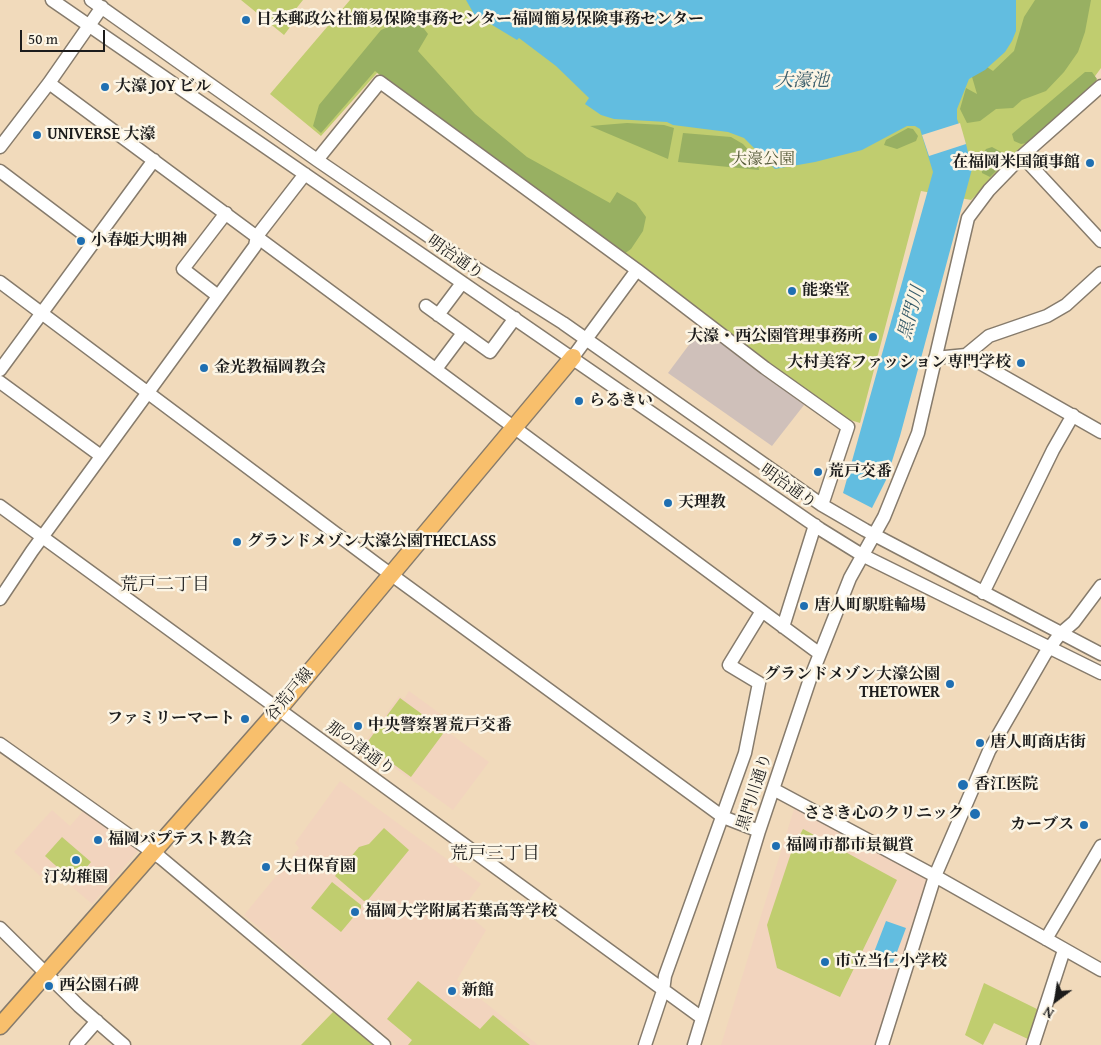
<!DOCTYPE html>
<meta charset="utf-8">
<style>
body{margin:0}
#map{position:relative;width:1101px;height:1045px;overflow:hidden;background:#f1dabb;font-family:"Gentium Book Plus",serif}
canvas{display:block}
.north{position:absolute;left:1031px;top:975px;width:50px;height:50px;-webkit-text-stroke:4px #fcf5e5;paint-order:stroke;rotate:211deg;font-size:14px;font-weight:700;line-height:20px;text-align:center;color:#1c1c1c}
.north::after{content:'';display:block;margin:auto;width:18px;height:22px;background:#1c1c1c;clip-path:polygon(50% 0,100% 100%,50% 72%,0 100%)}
.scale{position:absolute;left:20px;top:30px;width:85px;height:22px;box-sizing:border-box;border:2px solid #1c1c1c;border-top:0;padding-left:6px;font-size:15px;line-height:18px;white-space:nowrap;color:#1c1c1c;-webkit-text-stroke:4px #fcf5e5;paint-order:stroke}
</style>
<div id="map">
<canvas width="1101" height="1045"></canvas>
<div class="north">N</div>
<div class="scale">50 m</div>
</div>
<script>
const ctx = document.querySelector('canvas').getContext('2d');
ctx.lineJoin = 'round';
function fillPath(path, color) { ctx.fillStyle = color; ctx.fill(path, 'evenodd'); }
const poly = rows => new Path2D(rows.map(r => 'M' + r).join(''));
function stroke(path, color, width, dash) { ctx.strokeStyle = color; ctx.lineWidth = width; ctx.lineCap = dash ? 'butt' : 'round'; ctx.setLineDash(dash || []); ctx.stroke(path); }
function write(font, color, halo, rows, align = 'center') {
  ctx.font = font + ' "Gentium Book Plus","Noto Serif JP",serif'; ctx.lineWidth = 5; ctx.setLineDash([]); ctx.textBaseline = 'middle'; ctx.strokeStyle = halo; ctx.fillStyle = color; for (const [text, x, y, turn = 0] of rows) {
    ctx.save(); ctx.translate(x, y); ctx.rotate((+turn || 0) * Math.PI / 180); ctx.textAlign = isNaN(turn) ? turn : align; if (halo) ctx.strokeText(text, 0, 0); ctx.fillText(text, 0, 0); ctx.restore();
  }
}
fillPath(poly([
 [409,691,453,723,448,732,489,762,453,810,363,745,399,696,404,699],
 [340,781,481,884,462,909,486,930,457,980,538,1045,396,1045,244,915,299,848,295,843],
 [795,806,929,880,876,1045,721,1045],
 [52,810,70,826,84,810,139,850,92,904,49,867,40,876,14,852]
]), '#f2d4be');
fillPath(poly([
 [703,326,804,405,772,446,668,373]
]), '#cfc0ba');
fillPath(poly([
 [241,0,303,0,295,10,300,14,284,35],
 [350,0,1101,0,1101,68,1079,98,971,200,921,191,860,423,847,419,771,367,377,73,321,136,270,94],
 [400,698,445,731,411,777,366,744],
 [384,828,409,850,368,900,364,901,335,876,359,847,369,844],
 [803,829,897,880,840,997,777,968,767,925,792,850],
 [62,837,91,862,74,882,45,856],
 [332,882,361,905,361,908,341,932,311,908],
 [418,981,480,1029,493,1015,530,1045,408,1045,412,1040,387,1019],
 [984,983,1039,1010,1030,1040,994,1023,983,1045,965,1035],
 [334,1011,375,1045,301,1045]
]), '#c0cd6f');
fillPath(poly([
 [1035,0,1091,0,1085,32,1078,52,1064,72,1046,91,1022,100,1013,108,996,109,980,121,967,123,960,109,966,88,977,94,970,70,975,59,993,71,1014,51,1024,17],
 [407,19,418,21,428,34,418,51,475,114,527,157,610,203,617,192,636,203,646,217,643,231,631,249,624,254,375,71,321,133,313,126,319,105,381,30],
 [1085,72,1092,72,1097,79,1093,87,1027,143,1021,144,1014,141,1012,134],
 [627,123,664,125,674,128,668,159,590,126],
 [908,128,913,129,918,136,916,141,897,149,884,145,886,140],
 [683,133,731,137,743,144,758,161,759,170,678,162],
 [992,147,1003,153,1005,162,990,177,982,173,981,157,986,149]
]), '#98b062');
fillPath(poly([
 [466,0,1016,0,1016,31,1012,41,1005,52,985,70,969,79,957,109,957,119,966,144,972,169,900,436,886,480,872,508,843,493,933,172,920,129,915,126,907,126,862,150,815,162,775,169,744,138,728,132,673,125,667,122,614,119,601,115,585,104,589,98,556,66,519,38,517,40,474,14],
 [886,921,906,928,891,968,871,960]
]), '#62bde0');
fillPath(poly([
 [960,123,966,144,929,156,922,135]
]), '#f1dabb');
const minor = poly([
 [52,0,820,529,862,555,1101,673],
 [91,0,317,160,465,261,563,323,822,505,865,530,1101,654],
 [49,83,820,654],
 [0,147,49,83,102,7],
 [1022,156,1101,241],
 [317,160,380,82,637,270,573,357],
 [0,171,94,242],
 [637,270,765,368,848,427,822,505],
 [0,282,378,565,723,817,759,831],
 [218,296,183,269,226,213],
 [426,306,490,352,515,318],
 [438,315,462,283],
 [966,355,1101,432],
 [935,358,966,355,989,336,1047,316,1066,305,1101,273],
 [436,369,463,333],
 [0,370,154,160],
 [0,382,101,456],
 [0,506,702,1018],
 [983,593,1053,450,1073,415],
 [0,599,32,551,255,246,257,236,305,174],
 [783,627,815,525],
 [0,744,161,858,384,1045],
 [773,789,935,876,1101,970],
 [0,928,79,1006,124,1045],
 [1046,939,1101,846],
 [76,1045,97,1021],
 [645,1045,663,991,665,976,745,753,759,683,729,665,762,611],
 [694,1045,759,831,810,679,850,578,884,517,918,433,968,218,989,190,1022,156,1101,86],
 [882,1045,935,876,989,751,1045,654,1060,634,1074,622,1101,586],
 [1033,1045,1064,950]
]);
const major = poly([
 [0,1026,278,710,573,357]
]);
stroke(minor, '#867b6c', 15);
stroke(major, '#867b6c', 19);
stroke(minor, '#fff', 12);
stroke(major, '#f8bf6c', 16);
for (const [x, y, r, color] of [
 [246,20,5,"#1f6fb2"],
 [105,87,5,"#1f6fb2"],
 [37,135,5,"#1f6fb2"],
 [1090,163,5,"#1f6fb2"],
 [81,241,5,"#1f6fb2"],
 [792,291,5,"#1f6fb2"],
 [873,337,5,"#1f6fb2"],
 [1021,363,5,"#1f6fb2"],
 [204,368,5,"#1f6fb2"],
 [579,401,5,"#1f6fb2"],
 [818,472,5,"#1f6fb2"],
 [668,503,5,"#1f6fb2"],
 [237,542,5,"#1f6fb2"],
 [804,606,5,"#1f6fb2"],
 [950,684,5,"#1f6fb2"],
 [245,719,5,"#1f6fb2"],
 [358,726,5,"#1f6fb2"],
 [980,743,5,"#1f6fb2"],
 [963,785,6,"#1f6fb2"],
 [975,814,6,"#1f6fb2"],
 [1084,825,5,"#1f6fb2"],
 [98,840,5,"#1f6fb2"],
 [776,846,5,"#1f6fb2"],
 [76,860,5,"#1f6fb2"],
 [266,867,5,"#1f6fb2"],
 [355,912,5,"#1f6fb2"],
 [825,962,5,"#1f6fb2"],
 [49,986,5,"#1f6fb2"],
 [452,991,5,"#1f6fb2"]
]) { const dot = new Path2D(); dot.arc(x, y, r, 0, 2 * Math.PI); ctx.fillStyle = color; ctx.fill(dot); stroke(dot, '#fcf5e5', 2); }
write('bold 16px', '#1c1c1c', '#fcf5e5', [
 ["日本郵政公社簡易保険事務センター福岡簡易保険事務センター",256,20],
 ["大濠 JOY ビル",115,87],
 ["UNIVERSE 大濠",47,135],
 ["在福岡米国領事館",1080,163,"right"],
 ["小春姫大明神",91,241],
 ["能楽堂",802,291],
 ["大濠・西公園管理事務所",863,337,"right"],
 ["大村美容ファッション専門学校",1011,363,"right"],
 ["金光教福岡教会",214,368],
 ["らるきい",589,401],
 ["荒戸交番",828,472],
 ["天理教",678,503],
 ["グランドメゾン大濠公園THECLASS",247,542],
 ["唐人町駅駐輪場",814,606],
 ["グランドメゾン大濠公園",940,675,"right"],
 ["THETOWER",940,693,"right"],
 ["ファミリーマート",235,719,"right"],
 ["中央警察署荒戸交番",368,726],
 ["唐人町商店街",990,743],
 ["香江医院",974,785],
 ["ささき心のクリニック",964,814,"right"],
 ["カーブス",1074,825,"right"],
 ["福岡バプテスト教会",108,840],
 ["福岡市都市景観賞",786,846],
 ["大日保育園",276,867],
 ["汀幼稚園",76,878,"center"],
 ["福岡大学附属若葉高等学校",365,912],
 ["市立当仁小学校",835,962],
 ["西公園石碑",59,986],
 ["新館",462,991]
], 'left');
write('16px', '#555a39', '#fcf5e5', [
 ["大濠公園",763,160]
]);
write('16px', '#1c1c1c', '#fcf5e5', [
 ["明治通り",455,258,35],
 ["明治通り",788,487,35],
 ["谷荒戸線",290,695,-50],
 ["那の津通り",360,749,36],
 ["黒門川通り",755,792,-72]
]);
write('italic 18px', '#385c6a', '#fcf5e5', [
 ["大濠池",802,81],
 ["黒門川",912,313,-75]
]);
write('18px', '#1c1c1c', '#fcf5e5', [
 ["荒戸二丁目",165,585],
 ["荒戸三丁目",495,854]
]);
</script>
